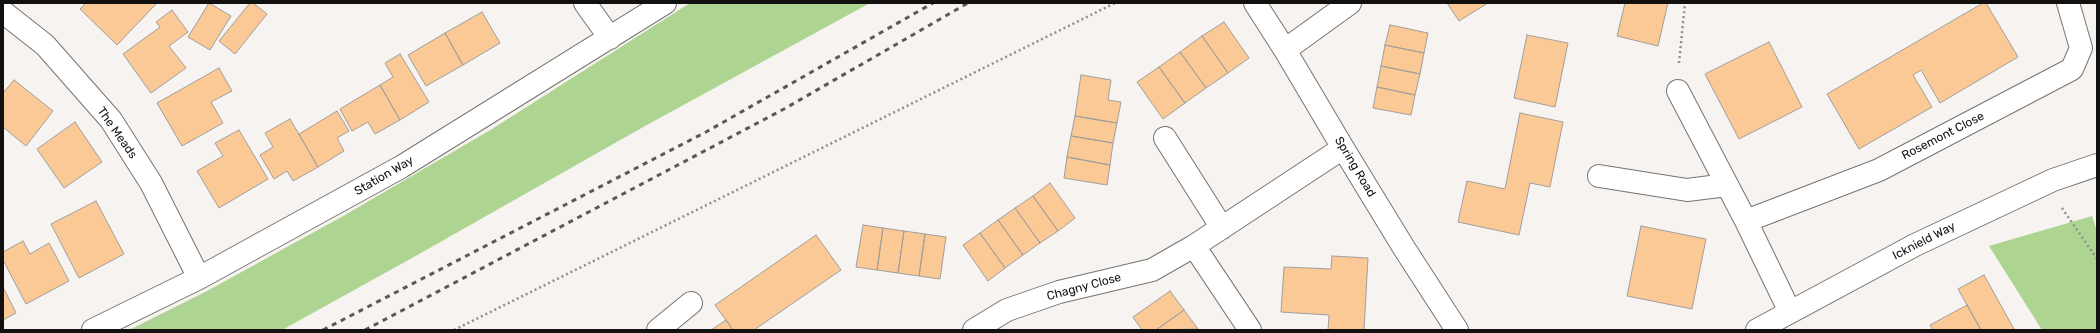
<!DOCTYPE html>
<style>
body{margin:0}
#map{position:relative;width:2100px;height:333px;overflow:hidden;background:#f6f3f0;font-family:Rubik,sans-serif}
canvas{display:block}
.frame{position:absolute;inset:0;border:4px solid #121110;pointer-events:none}
</style>
<div id="map">
<canvas width="2100" height="333"></canvas>
<div class="frame"></div>
</div>
<script>
const ctx = document.querySelector('canvas').getContext('2d');
ctx.lineJoin = 'round';
function fillPath(path, color) { ctx.fillStyle = color; ctx.fill(path, 'evenodd'); }
const poly = rows => new Path2D(rows.map(r => 'M' + r).join(''));
function stroke(path, color, width, dash) { ctx.strokeStyle = color; ctx.lineWidth = width; ctx.lineCap = dash ? 'butt' : 'round'; ctx.setLineDash(dash || []); ctx.stroke(path); }
function write(font, color, halo, rows, align = 'center') {
  ctx.font = font + ' Rubik,sans-serif'; ctx.lineWidth = 3; ctx.setLineDash([]); ctx.textBaseline = 'middle'; ctx.strokeStyle = halo; ctx.fillStyle = color; for (const [text, x, y, turn = 0] of rows) {
    ctx.save(); ctx.translate(x, y); ctx.rotate((+turn || 0) * Math.PI / 180); ctx.textAlign = isNaN(turn) ? turn : align; if (halo) ctx.strokeText(text, 0, 0); ctx.fillText(text, 0, 0); ctx.restore();
  }
}
fillPath(poly([
 [690,3,870,3,645,126,412,258,282,330,129,330,207,291,345,215,492,129],
 [2092,216,2097,231,2097,330,2042,330,1989,246]
]), '#aed492');
const building = poly([
 [86,3,157,3,117,45,80,9,86,3],
 [209,3,231,16,210,50,188,37,209,3],
 [250,3,253,3,267,14,235,54,219,41,250,3],
 [1447,3,1488,3,1459,21,1447,3],
 [1625,3,1668,3,1658,46,1617,36,1625,3],
 [1983,3,1986,3,2018,57,1940,103,1921,70,1913,75,1932,107,1859,149,1827,94,1983,3],
 [172,10,188,32,169,46,186,68,151,93,123,54,160,27,156,22,172,10],
 [482,12,500,43,463,65,445,33,482,12],
 [1224,22,1249,58,1228,73,1202,36,1224,22],
 [1390,25,1428,33,1424,53,1385,45,1390,25],
 [445,33,463,65,426,86,408,55,445,33],
 [1527,35,1568,43,1555,107,1514,98,1527,35],
 [1202,36,1228,73,1206,88,1180,52,1202,36],
 [1769,42,1802,107,1739,139,1705,74,1769,42],
 [1385,45,1424,53,1420,74,1381,66,1385,45],
 [1180,52,1206,88,1185,103,1159,67,1180,52],
 [400,54,429,102,400,120,380,85,393,77,385,63,400,54],
 [1381,66,1420,74,1415,95,1377,87,1381,66],
 [1159,67,1185,103,1163,119,1137,82,1159,67],
 [219,68,232,91,211,102,223,123,182,146,157,103,219,68],
 [1081,75,1111,80,1108,100,1121,102,1117,123,1075,116,1081,75],
 [14,80,53,111,26,146,3,127,3,93,14,80],
 [380,85,400,120,375,134,368,122,352,131,340,109,380,85],
 [1377,87,1415,95,1411,115,1373,108,1377,87],
 [337,111,349,131,337,138,344,151,318,167,299,134,337,111],
 [1520,113,1563,122,1550,187,1530,183,1519,235,1458,222,1467,181,1505,189,1520,113],
 [1075,116,1117,123,1113,143,1071,136,1075,116],
 [290,119,318,167,293,181,287,171,274,179,260,155,273,147,265,133,290,119],
 [75,122,102,162,64,188,37,149,75,122],
 [239,130,268,179,219,208,197,171,223,156,215,143,239,130],
 [1071,136,1113,143,1110,165,1067,157,1071,136],
 [1067,157,1110,165,1107,185,1064,178,1067,157],
 [1050,183,1075,218,1058,231,1033,196,1050,183],
 [1033,196,1058,231,1040,243,1015,208,1033,196],
 [96,201,124,254,79,278,51,224,96,201],
 [1015,208,1040,243,1023,255,998,220,1015,208],
 [998,220,1023,255,1005,268,980,233,998,220],
 [863,225,883,228,877,270,856,267,863,225],
 [1641,226,1706,239,1692,309,1627,296,1641,226],
 [883,228,904,231,898,273,877,270,883,228],
 [904,231,925,234,919,276,898,273,904,231],
 [980,233,1005,268,988,281,963,245,980,233],
 [925,234,946,237,940,279,919,276,925,234],
 [816,235,841,270,754,330,733,330,715,305,816,235],
 [23,241,30,254,49,243,69,281,26,304,3,260,3,252,23,241],
 [1332,256,1368,258,1364,330,1328,330,1329,315,1281,312,1284,267,1331,269,1332,256],
 [1984,275,2014,329,2011,330,1981,330,1958,289,1984,275],
 [3,287,16,313,3,320,3,287],
 [1170,291,1184,310,1156,330,1142,330,1133,317,1170,291],
 [1967,305,1981,330,1933,330,1930,325,1967,305],
 [1184,310,1198,329,1156,330,1184,310],
 [726,320,733,330,711,330,726,320]
]);
fillPath(building, '#fac995');
stroke(building, '#a19e9b', 1);
const minor = poly([
 [585,3,610,38],
 [1255,3,1285,50,1343,148,1404,248,1457,330],
 [3,12,45,45,111,120,151,183,199,278],
 [1285,50,1350,3],
 [1678,91,1746,221,1790,312],
 [1165,138,1222,228],
 [1599,176,1687,190,1727,185],
 [1746,221,1879,170,2072,69,2081,48,2068,3],
 [1194,246,1250,330],
 [93,330,199,278,401,167,665,3],
 [658,330,691,303],
 [974,330,1007,310,1059,292,1152,270,1194,246,1343,148],
 [1757,330,1915,245,2053,180,2097,165]
]);
stroke(minor, '#777471', 24);
stroke(poly([
 [1679,63,1685,3],
 [2062,208,2097,259],
 [454,330,1115,3]
]), '#908e8c', 2.5, [2, 3]);
stroke(minor, '#fff', 22);
stroke(poly([
 [323,330,706,132,933,3],
 [365,330,784,109,968,3]
]), '#5b5958', 3, [5, 5]);
write('12px', '#121110', '#fff', [
 ["The Meads",117,133,55],
 ["Rosemont Close",1943,136,-27],
 ["Spring Road",1355,167,59],
 ["Station Way",384,176,-30],
 ["Icknield Way",1924,241,-27],
 ["Chagny Close",1084,287,-15]
]);
</script>
